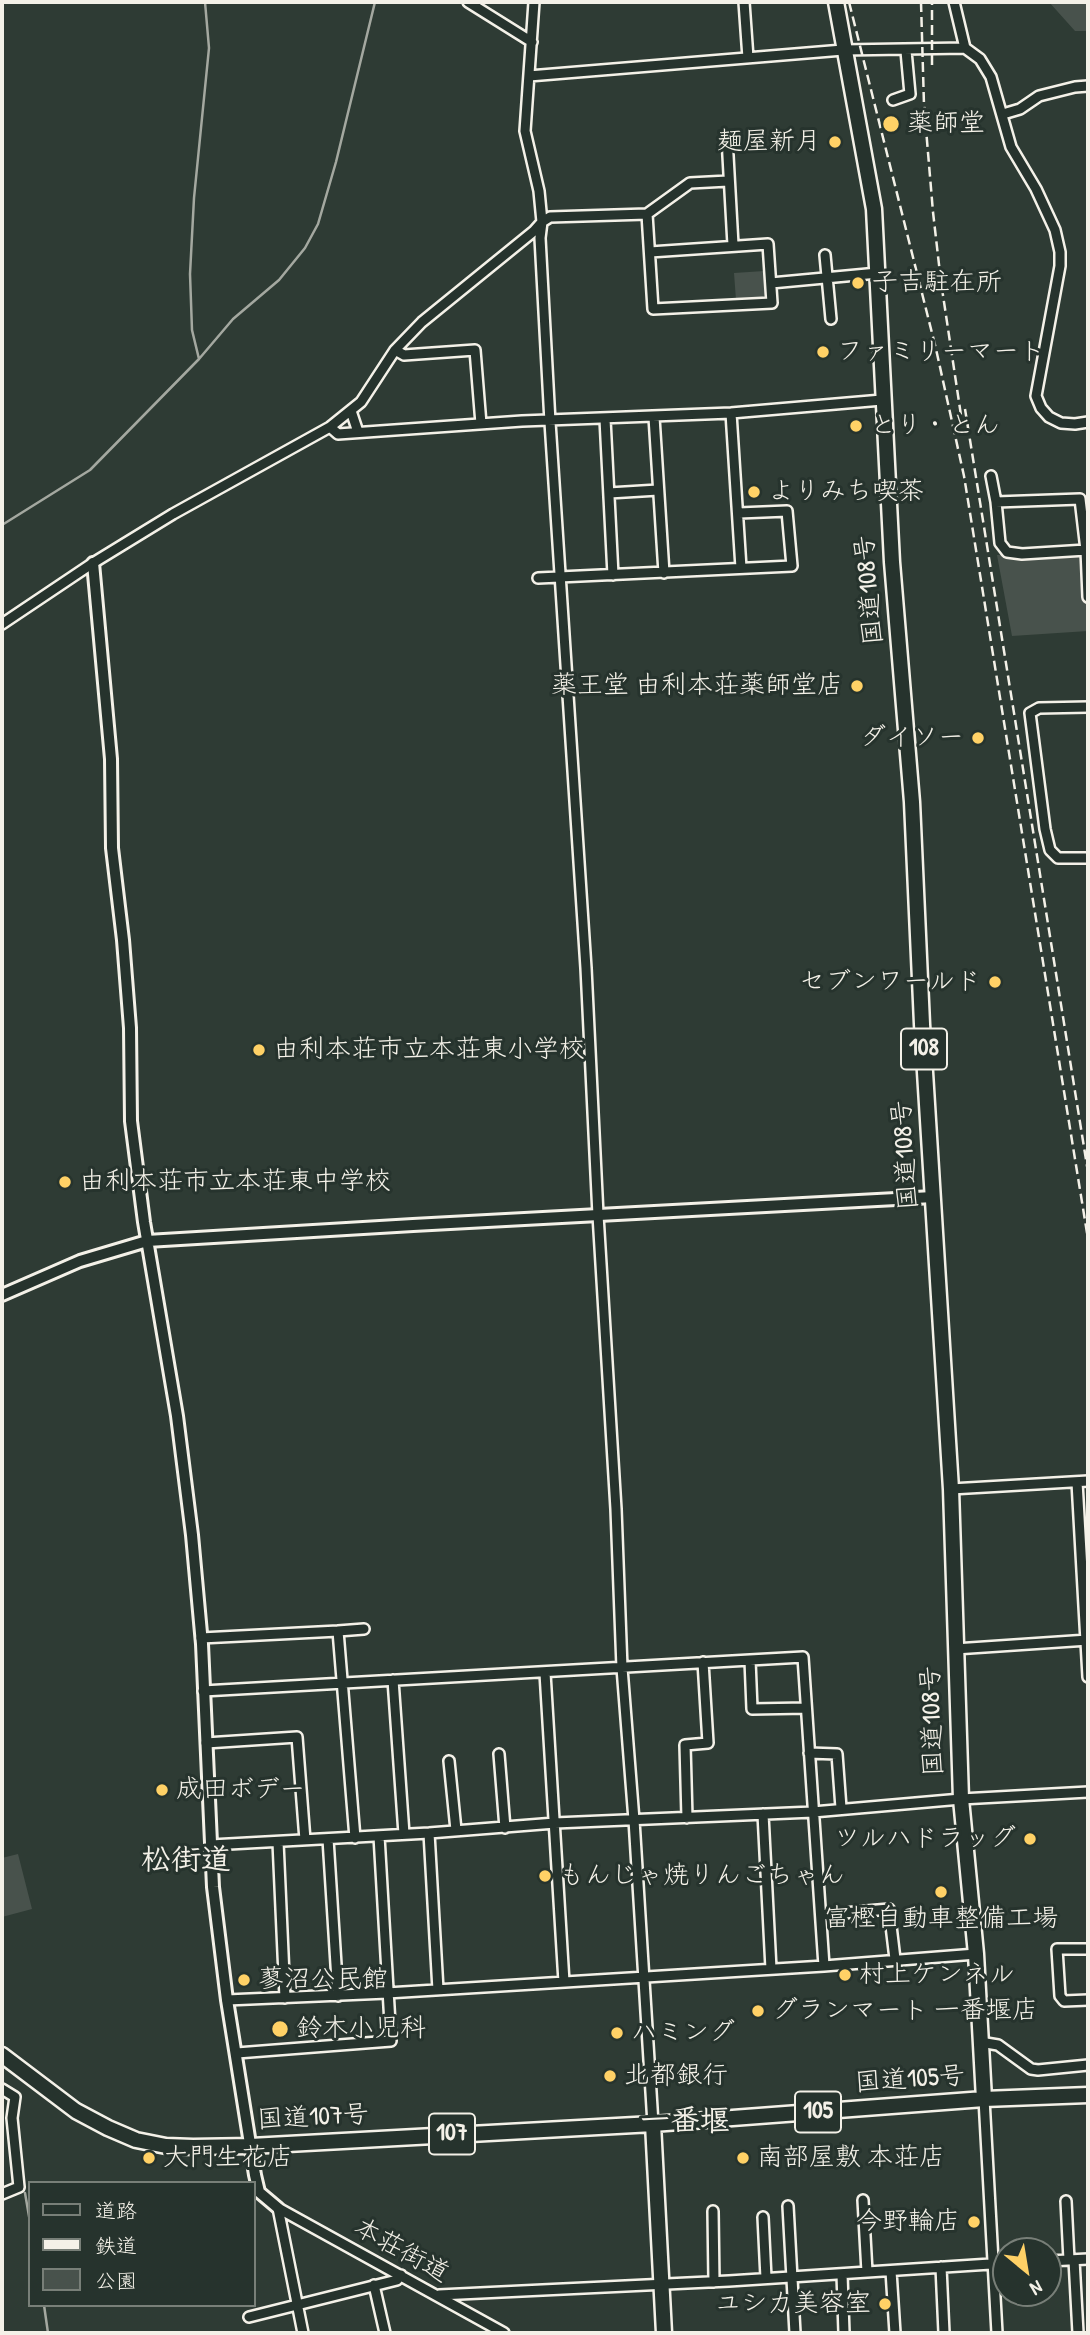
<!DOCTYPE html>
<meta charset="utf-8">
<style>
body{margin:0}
#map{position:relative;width:1090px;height:2335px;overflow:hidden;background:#2e3b34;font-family:"Patrick Hand","Klee One",sans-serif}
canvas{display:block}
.frame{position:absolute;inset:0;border:4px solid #f4f1e8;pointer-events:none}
.legend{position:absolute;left:28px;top:2181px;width:228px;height:126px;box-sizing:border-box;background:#26332d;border:2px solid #787f78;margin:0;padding:9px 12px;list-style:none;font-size:21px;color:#f4f1e8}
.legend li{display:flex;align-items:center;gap:14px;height:35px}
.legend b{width:35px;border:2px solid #787f78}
.north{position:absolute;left:992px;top:2237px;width:70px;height:70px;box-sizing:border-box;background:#26332d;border:2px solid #787f78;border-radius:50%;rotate:150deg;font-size:19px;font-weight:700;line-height:28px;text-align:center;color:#f4f1e8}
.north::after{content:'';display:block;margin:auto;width:24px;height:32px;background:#ffd166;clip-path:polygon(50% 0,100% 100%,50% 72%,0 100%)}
</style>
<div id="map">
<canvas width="1090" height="2335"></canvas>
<div class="frame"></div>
<ul class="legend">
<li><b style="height:9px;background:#26332d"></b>道路</li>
<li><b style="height:9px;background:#f4f1e8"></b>鉄道</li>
<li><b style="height:19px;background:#48524c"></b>公園</li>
</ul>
<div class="north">N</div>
</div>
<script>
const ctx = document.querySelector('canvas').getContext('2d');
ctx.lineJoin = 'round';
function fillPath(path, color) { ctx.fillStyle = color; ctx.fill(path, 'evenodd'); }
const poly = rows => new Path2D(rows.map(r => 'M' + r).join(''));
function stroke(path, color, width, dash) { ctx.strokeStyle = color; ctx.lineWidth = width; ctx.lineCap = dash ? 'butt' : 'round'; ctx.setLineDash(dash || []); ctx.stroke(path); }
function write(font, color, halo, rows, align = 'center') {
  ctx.font = font + ' "Patrick Hand","Klee One",sans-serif'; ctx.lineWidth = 6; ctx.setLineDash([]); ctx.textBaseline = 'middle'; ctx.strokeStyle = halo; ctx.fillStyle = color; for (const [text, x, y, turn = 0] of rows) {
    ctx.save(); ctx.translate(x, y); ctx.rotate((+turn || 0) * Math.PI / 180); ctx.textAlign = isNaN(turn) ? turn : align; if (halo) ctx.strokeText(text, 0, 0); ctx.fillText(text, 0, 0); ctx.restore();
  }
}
fillPath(poly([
 [1049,2,1088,2,1088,31,1075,31],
 [764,271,766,295,759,299,736,300,734,273],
 [1083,553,1088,631,1012,636,997,555],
 [18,1854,32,1909,2,1917,2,1858]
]), '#48524c');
stroke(poly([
 [199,359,192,330,190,274,194,198,209,48,205,2],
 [2,525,90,470,199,359,233,319,279,280,305,248,318,224,336,162,375,2],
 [25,2193,30,2222],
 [44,2305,48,2333]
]), '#a4a8a0', 2.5);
const minor = poly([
 [468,2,532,42],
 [534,2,525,131,539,191,542,222,540,238,550,422,586,968,598,1215,616,1509,622,1668,634,1820,653,2124],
 [744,2,748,58],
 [954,2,965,48],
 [529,76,843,50,965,48,980,59,991,77,1011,147,1036,189,1055,230,1060,252,1060,266,1036,396,1041,408,1049,417,1061,423,1075,424,1088,422],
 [893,100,910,94,906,51],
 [1003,114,1020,109,1039,96,1075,87,1088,86],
 [727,138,733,245],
 [647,214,653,309,772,303,768,244,650,252],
 [825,255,831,319],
 [771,283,878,273],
 [395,350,404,355,475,350,481,424],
 [351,411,358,432],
 [731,413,741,568],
 [654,417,664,573],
 [605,419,613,575],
 [330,427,338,434,522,421,731,413,882,400],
 [991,476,996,502],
 [609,493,658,490],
 [1088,550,1086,550,1022,554,1007,552,1000,543,996,502,1080,499,1086,550,1088,597],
 [538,578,792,566,787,511,739,513],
 [2,624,93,563,173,514,330,427,361,402,395,350,422,322,534,231,542,222,550,217,647,214,690,183,728,181],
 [1088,707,1039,708,1030,713,1045,829,1050,850,1058,858,1088,858],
 [1077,1482,1088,1677],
 [951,1489,1088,1481],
 [338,1631,364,1629],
 [201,1638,338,1631,355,1838],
 [955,1649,1088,1640],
 [750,1660,752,1709,806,1708],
 [545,1673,564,1982],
 [393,1680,404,1834],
 [203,1691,803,1657,824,1966],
 [206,1743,297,1737,305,1840],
 [809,1753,837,1754,841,1808],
 [499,1754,505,1828],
 [449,1761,456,1830],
 [763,1814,771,1969],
 [687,1818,685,1745,708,1743,703,1662],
 [429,1833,438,1990],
 [328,1839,338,1996],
 [278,1842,285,1998],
 [211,1845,429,1833,555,1823,813,1812,961,1799,1088,1792],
 [821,1915,889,1909,895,1959],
 [1088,1949,1057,1949,1060,1996,1064,2001,1088,2000],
 [227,2000,387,1993,824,1966,976,1954],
 [980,2042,998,2045,1031,2069,1038,2070,1088,2065],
 [237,2053,391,2041,379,1836],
 [2,2089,15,2097,12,2118,19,2187,2,2194],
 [984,2099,997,2333],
 [863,2200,867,2272],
 [1066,2201,1069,2260],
 [788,2206,795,2333],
 [278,2208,504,2333],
 [278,2208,303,2333],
 [713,2211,714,2282],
 [763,2217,766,2278],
 [1074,2260,1078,2333],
 [1048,2261,1088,2259],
 [941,2267,944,2333],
 [891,2271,895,2333],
 [842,2274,844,2333],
 [374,2285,385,2333],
 [439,2295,729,2281,1006,2263],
 [249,2317,397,2280,401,2275]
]);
const tertiary = poly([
 [93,563,111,759,112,848,123,940,130,1028,131,1121,144,1222,177,1416,192,1535,202,1644,213,1887,227,2000,255,2175,259,2192,278,2208],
 [2,1295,80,1261,147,1241,413,1225,933,1197]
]);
const trunk = poly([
 [836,2,874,209,892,562,912,802,922,1024,951,1489,961,1799,976,1954,984,2099],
 [2,2055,76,2111,108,2128,136,2140,166,2146,193,2147,251,2146,653,2124,984,2099,1088,2095],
 [653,2124,664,2333]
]);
stroke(minor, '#f4f1e8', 14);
stroke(tertiary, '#f4f1e8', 16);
stroke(trunk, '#f4f1e8', 19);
stroke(minor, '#26332d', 9);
stroke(tertiary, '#26332d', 10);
stroke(trunk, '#26332d', 14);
stroke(poly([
 [849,2,936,349,964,476,1088,1239],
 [921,2,924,105,933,212,941,282,962,422],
 [932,65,932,2],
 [965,409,1088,1172]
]), '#f4f1e8', 2.5, [10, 5]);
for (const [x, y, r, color] of [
 [891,124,9,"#ffd166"],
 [835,142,7,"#ffd166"],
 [858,283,7,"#ffd166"],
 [823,352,7,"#ffd166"],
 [856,426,7,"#ffd166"],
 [754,492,7,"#ffd166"],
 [857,686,7,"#ffd166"],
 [978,738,7,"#ffd166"],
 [995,982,7,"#ffd166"],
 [259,1050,7,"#ffd166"],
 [65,1182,7,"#ffd166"],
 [162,1790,7,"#ffd166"],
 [1030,1839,7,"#ffd166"],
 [545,1876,7,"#ffd166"],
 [941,1892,7,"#ffd166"],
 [845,1975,7,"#ffd166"],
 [244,1980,7,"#ffd166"],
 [758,2011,7,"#ffd166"],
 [280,2029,9,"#ffd166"],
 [617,2033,7,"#ffd166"],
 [610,2076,7,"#ffd166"],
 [149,2158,7,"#ffd166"],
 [743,2158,7,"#ffd166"],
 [974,2222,7,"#ffd166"],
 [885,2304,7,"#ffd166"]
]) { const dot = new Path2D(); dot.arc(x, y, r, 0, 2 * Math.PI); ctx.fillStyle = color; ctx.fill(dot); stroke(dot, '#26332d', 2.5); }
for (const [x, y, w] of [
 [924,1049,46],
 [818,2112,46],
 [452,2134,46]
]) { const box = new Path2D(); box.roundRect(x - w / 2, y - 20.5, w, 41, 5); ctx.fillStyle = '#26332d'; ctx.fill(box); stroke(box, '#f4f1e8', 2); }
write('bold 24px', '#f4f1e8', null, [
 ["108",924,1049],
 ["105",818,2112],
 ["107",452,2134]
]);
write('26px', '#f4f1e8', '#26332d', [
 ["薬師堂",907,124],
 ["麺屋新月",821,142,"right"],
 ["子吉駐在所",872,283],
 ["ファミリーマート",837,352],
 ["とり・とん",870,426],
 ["よりみち喫茶",768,492],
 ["薬王堂 由利本荘薬師堂店",843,686,"right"],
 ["ダイソー",964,738,"right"],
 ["セブンワールド",981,982,"right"],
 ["由利本荘市立本荘東小学校",273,1050],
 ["由利本荘市立本荘東中学校",79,1182],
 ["成田ボデー",176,1790],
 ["ツルハドラッグ",1016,1839,"right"],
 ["もんじゃ焼りんごちゃん",559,1876],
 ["富樫自動車整備工場",941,1919,"center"],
 ["村上ケンネル",859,1975],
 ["蓼沼公民館",258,1980],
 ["グランマート 一番堰店",772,2011],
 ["鈴木小児科",296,2029],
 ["ハミング",631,2033],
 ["北都銀行",624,2076],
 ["大門生花店",163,2158],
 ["南部屋敷 本荘店",757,2158],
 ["今野輪店",960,2222,"right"],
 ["ユシカ美容室",871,2304,"right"]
], 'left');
write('26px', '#f4f1e8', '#26332d', [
 ["国道108号",870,590,-95],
 ["国道108号",906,1155,-94],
 ["国道108号",933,1721,-92],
 ["国道105号",910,2080,-4],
 ["国道107号",313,2118,-3],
 ["本荘街道",401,2251,29]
]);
write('bold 30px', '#f4f1e8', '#26332d', [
 ["松街道",186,1861],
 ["一番堰",685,2122]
]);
</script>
